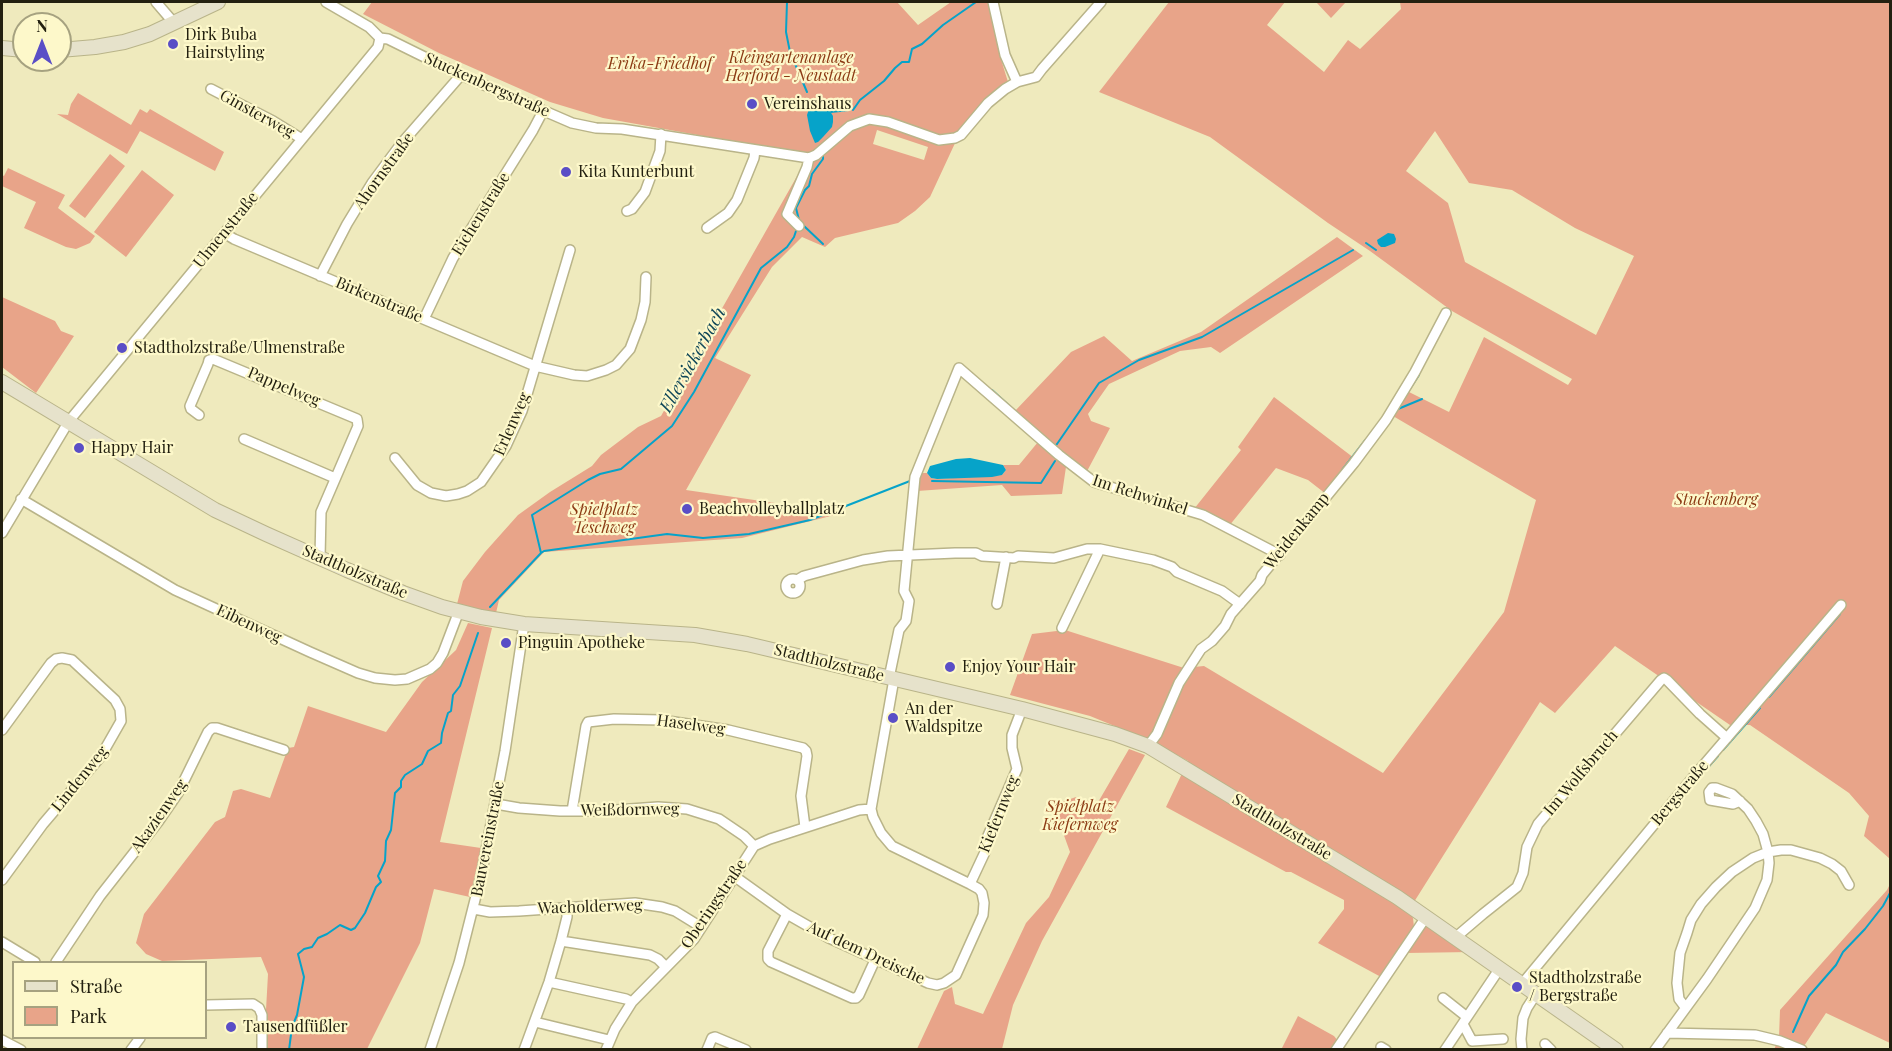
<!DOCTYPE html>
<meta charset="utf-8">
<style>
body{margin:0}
#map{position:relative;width:1892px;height:1051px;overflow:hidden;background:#efeabd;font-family:"Playfair Display",serif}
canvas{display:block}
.frame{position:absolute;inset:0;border:3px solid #232010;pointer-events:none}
.legend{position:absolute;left:12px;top:961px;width:195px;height:78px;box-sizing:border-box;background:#fdf8ca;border:2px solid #a6a280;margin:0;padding:8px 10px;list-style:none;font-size:18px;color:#232010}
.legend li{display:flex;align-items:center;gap:12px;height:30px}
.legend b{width:30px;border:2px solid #a6a280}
.north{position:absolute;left:12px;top:12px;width:60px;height:60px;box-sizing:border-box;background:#fdf8ca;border:2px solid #a6a280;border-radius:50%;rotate:0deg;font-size:16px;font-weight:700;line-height:24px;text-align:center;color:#232010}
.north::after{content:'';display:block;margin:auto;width:21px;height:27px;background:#5a4ec6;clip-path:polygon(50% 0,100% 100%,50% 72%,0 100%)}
</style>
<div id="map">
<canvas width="1892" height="1051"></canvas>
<div class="frame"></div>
<ul class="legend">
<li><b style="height:8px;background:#e6e2cb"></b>Straße</li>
<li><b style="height:16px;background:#e8a489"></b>Park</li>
</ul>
<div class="north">N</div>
</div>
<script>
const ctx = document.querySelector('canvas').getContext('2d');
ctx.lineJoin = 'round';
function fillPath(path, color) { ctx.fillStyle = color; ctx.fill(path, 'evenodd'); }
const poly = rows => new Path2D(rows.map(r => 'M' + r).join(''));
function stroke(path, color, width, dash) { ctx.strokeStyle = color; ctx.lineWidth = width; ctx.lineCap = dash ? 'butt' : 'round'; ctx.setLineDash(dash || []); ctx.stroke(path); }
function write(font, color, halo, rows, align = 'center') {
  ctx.font = font + ' "Playfair Display",serif'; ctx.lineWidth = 4.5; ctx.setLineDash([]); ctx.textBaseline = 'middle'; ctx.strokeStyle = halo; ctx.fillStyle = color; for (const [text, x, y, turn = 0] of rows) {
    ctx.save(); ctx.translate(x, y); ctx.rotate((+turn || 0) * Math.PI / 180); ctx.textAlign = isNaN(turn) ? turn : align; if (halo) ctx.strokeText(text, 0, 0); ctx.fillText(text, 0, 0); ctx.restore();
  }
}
fillPath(poly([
 [372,2,897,2,918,25,951,2,990,2,1000,56,1008,82,976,109,956,141,930,197,915,211,898,223,835,238,825,247,802,237,772,267,715,358,751,375,686,490,843,513,742,538,544,552,499,600,496,613,474,609,457,604,463,581,485,552,518,515,550,492,592,466,601,455,638,427,661,416,809,155,603,118,550,102,439,53,363,14],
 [877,130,928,147,924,160,873,144],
 [1169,2,1285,2,1267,25,1324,72,1348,40,1360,49,1401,9,1400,2,1890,2,1890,859,1864,836,1869,816,1849,793,1750,725,1730,725,1615,646,1555,713,1540,702,1414,902,1409,911,1413,918,1414,927,1381,977,1318,943,1344,909,1344,900,1291,872,1286,872,1166,807,1188,761,1149,740,1090,716,1010,695,1032,634,1065,630,1184,668,1204,666,1383,773,1504,612,1536,500,1393,416,1407,391,1449,412,1484,337,1568,385,1572,379,1452,311,1370,251,1328,223,1210,137,1099,92],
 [1435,131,1469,183,1512,190,1575,228,1634,256,1596,335,1465,262,1448,203,1406,171],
 [1316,2,1346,2,1331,18],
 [78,93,131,125,140,109,147,113,150,109,224,152,215,171,140,131,127,154,57,114,68,115,71,104],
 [110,154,125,166,85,218,69,206],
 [8,168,65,195,58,208,95,236,90,243,76,249,66,247,24,228,36,202,2,186,2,175,4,176],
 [142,170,174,195,126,257,94,232],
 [1337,237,1363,256,1220,353,1211,347,1180,351,1109,384,1088,414,1091,421,1110,428,1085,475,1015,411,1071,352,1104,336,1132,361,1201,332],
 [2,297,55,321,61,331,74,336,36,393,2,367],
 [1274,397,1354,458,1326,494,1308,480,1276,468,1229,526,1194,509,1241,450,1238,447],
 [1038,442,1066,467,1062,494,1011,496,1002,485,917,491,921,473,927,473,931,478,937,479,1002,475,1006,470,1003,465,1019,465],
 [468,623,492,628,440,842,481,848,470,897,434,889,420,943,367,1049,267,1049,268,1030,266,1010,268,974,261,957,162,961,146,954,136,943,144,914,215,822,225,817,233,791,241,789,270,798,288,748,294,747,308,706,386,732,422,682,456,650],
 [1129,749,1145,755,1042,941,1013,1005,1002,1049,917,1049,944,991,952,987,955,1004,983,1014,1026,923,1049,897,1070,852,1053,805,1076,797,1097,804],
 [1890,884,1890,1043,1826,1013,1802,1049,1774,1050,1779,1037,1780,1010,1887,890],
 [1428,926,1471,952,1405,953,1421,930],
 [1298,1016,1334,1036,1338,1041,1332,1049,1281,1050]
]), '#e8a489');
fillPath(poly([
 [816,103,828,108,833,116,833,122,832,127,823,137,818,142,815,143,810,131,807,115,810,106],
 [1388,233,1394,234,1396,239,1395,243,1385,247,1381,247,1378,244,1377,240],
 [970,458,1003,465,1006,470,1002,475,992,477,937,479,931,478,927,473,930,466,956,459]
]), '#06a3c9');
stroke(poly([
 [787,2,786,32,790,52,807,92],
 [853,110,860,100,884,81,895,68,902,62,909,62,912,49,922,44,943,25,976,2],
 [831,112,849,110],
 [799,220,796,208,805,190,809,186,812,174,823,159,823,154],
 [804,226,823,244],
 [1366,243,1376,250],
 [992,390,1025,420],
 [1404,398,1419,375],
 [1398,409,1422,399],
 [1057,448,1055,446,1057,444,1099,383,1139,360,1202,337,1353,250],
 [1342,470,1366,439],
 [932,481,1041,483,1055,461],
 [1278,548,1284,541],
 [541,553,544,551,667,534,703,538,749,534,810,520,910,481],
 [490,607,541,553,532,515,588,480,600,474,621,469,672,426,694,392,761,268,787,247,794,237,797,228],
 [1769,697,1840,614],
 [1723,750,1760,708],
 [1702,774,1718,756],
 [1793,1032,1809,996,1836,965,1843,952,1865,929,1883,906,1890,893],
 [289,1050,292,1027,297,1015,304,977,298,954,304,949,312,947,318,938,327,934,340,925,351,930,355,928,365,913,376,887,381,882,378,876,385,861,386,841,391,830,395,793,401,787,401,781,405,775,422,764,428,751,441,743,442,733,448,713,451,711,453,695,460,686,478,633]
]), '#06a3c9', 2);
const street = poly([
 [156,2,174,23],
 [326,2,369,27,380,38,388,39,461,75,572,123,596,128,622,129,809,158,816,155,850,126,869,119,888,122,939,140,955,138,961,135,988,103,1005,89,1017,82,1036,77,1042,69,1101,2],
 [993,2,1005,55,1017,82],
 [211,89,273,121,302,139],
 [627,211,632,209,645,192,660,151,661,134],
 [799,226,787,214,807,167,809,158],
 [707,228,728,213,737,200,754,158,755,150],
 [224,233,234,239,504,353,535,366,574,375,587,376,606,370,616,365,630,349,641,320,645,302,646,277],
 [320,276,347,224,372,183,401,144,461,75],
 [424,319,453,258,533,130,543,111],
 [199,415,191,409,190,406,208,364,209,360,213,359,357,419,358,426,321,512,320,558],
 [244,439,335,478],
 [395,458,417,485,431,493,446,496,458,494,467,491,481,482,506,446,522,411,570,250],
 [21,499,175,590,310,652,358,673,375,678,395,680,407,679,430,669,437,663,443,653,459,611],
 [2,533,69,421,378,47,380,38],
 '786 586a7 7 0 1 1 14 0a7 7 0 1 1-14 0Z',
 [797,580,804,576,863,560,888,556,955,553,976,553,982,556,1014,558,1018,556,1054,558,1087,549,1100,549,1153,560,1172,567,1177,572,1222,591,1240,604],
 [997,604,1006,557],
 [1062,628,1100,549],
 [889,678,899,630,906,621,909,601,904,591,915,477,959,368,1059,455,1094,482,1203,515,1280,555],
 [2,730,51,663,56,659,62,658,72,660,115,700,120,709,121,721,101,756,43,824,2,880],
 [1148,746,1157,734,1179,683,1201,649,1212,641,1225,626,1231,614,1260,581,1262,575,1354,463,1386,420,1415,372,1446,313],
 [496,804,519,808,560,811,602,811,658,807,687,809,719,819,744,836,754,846],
 [572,811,586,726,588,722,614,719,661,720,728,730,803,748,806,751,807,756,801,796,805,827],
 [734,876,787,914,829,938,928,983,937,985,944,983,956,975,983,915,984,903,982,893,979,889,970,884,892,846,881,833,873,817,871,809],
 [970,884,985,852,987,838,1017,769,1012,748,1012,735,1022,709],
 [474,909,490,912,519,911,635,903,662,907,675,911,701,927],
 [787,914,768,951,768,959,771,962,852,998,856,998,859,995,875,960],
 [1456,937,1483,914,1517,887,1523,873,1527,847,1538,824,1661,680,1664,678,1667,680,1700,714,1727,738],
 [561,941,650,955,658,959,666,967],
 [2,942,35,962],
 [56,962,100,896,158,822,178,793,208,732,212,728,217,728,284,750],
 [549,982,626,999,632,1002],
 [1522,984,1695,775,1841,605],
 [1443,998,1467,1017],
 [206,1005,253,1004,259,1008,262,1015,262,1050],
 [1685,1007,1679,999,1677,983,1680,953,1687,933,1691,920,1701,904,1716,887,1732,872,1753,858,1768,852,1781,850,1791,850,1820,858,1832,864,1841,871,1849,885],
 [535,1022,609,1040],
 [1463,1024,1472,1041,1503,1039],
 [1667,1033,1755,1035,1780,1041,1802,1050],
 [2,1040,21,1050],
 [1545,1044,1551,1050],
 [1381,1047,1386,1050],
 [131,1050,140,1038],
 [430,1050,459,963,481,876,505,751,524,624],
 [524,1050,549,982,561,941,567,917,567,907],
 [606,1050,615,1029,632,1002,694,939,754,846,770,839,859,810,871,809,894,679],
 [707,1050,712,1038,715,1037,746,1050],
 [1336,1050,1426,917],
 [1445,1050,1500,968],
 [1522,1050,1521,1039,1523,1018,1527,1008,1536,994],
 [1655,1050,1707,979,1755,908,1767,880,1769,863,1768,852,1763,834,1756,821,1748,809,1732,794,1716,788,1712,788,1709,792,1710,800,1733,804,1740,801]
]);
const secondary = poly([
 [2,48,24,50],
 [60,50,95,47,124,42,150,34,218,2],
 [2,382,215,510,266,534,347,570,403,593,442,607,481,617,524,624,695,635,747,644,1022,709,1115,734,1148,746,1397,897,1616,1050]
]);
stroke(street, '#b9b489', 12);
stroke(secondary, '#b9b489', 16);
stroke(street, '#fff', 9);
stroke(secondary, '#e6e2cb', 14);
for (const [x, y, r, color] of [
 [173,44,6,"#5a4ec6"],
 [752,104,6,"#5a4ec6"],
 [566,172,6,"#5a4ec6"],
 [122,348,6,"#5a4ec6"],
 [79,448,6,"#5a4ec6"],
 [687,509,6,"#5a4ec6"],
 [506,643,6,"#5a4ec6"],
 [950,667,6,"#5a4ec6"],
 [893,718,6,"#5a4ec6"],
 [1517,987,6,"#5a4ec6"],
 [231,1027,6,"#5a4ec6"]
]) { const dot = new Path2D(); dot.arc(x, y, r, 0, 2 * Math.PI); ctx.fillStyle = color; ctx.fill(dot); stroke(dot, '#fdf8ca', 2); }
write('16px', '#232010', '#fdf8ca', [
 ["Dirk Buba",185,35],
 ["Hairstyling",185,53],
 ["Vereinshaus",764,104],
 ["Kita Kunterbunt",578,172],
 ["Stadtholzstraße/Ulmenstraße",134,348],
 ["Happy Hair",91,448],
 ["Beachvolleyballplatz",699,509],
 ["Pinguin Apotheke",518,643],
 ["Enjoy Your Hair",962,667],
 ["An der",905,709],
 ["Waldspitze",905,727],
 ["Stadtholzstraße",1529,978],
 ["/ Bergstraße",1529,996],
 ["Tausendfüßler",243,1027]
], 'left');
write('italic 16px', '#8c3a14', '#fdf8ca', [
 ["Kleingartenanlage",791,58],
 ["Herford - Neustadt",791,76],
 ["Erika-Friedhof",660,64],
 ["Stuckenberg",1716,500],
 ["Spielplatz",604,510],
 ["Teschweg",604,528],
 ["Spielplatz",1080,807],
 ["Kiefernweg",1080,825]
]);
write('16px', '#232010', '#fdf8ca', [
 ["Stuckenbergstraße",487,85,24],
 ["Ginsterweg",257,114,29],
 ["Ahornstraße",384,171,-54],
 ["Eichenstraße",481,214,-58],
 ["Ulmenstraße",226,230,-51],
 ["Birkenstraße",379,300,23],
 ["Pappelweg",284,387,23],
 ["Erlenweg",512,424,-66],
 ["Im Rehwinkel",1140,495,18],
 ["Weidenkamp",1297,531,-51],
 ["Stadtholzstraße",355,572,23],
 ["Eibenweg",249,624,25],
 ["Stadtholzstraße",829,663,14],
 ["Haselweg",691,725,8],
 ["Im Wolfsbruch",1581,773,-50],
 ["Lindenweg",80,779,-51],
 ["Bergstraße",1680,793,-50],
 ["Weißdornweg",630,810,-1],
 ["Kiefernweg",999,814,-68],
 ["Akazienweg",159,816,-55],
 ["Stadtholzstraße",1282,827,31],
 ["Bauvereinstraße",488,839,-79],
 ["Oberingstraße",714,904,-56],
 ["Wacholderweg",590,907,-2],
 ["Auf dem Dreische",866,953,25]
]);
write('italic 18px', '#124859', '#fdf8ca', [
 ["Ellersiekerbach",693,360,-61]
]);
</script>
